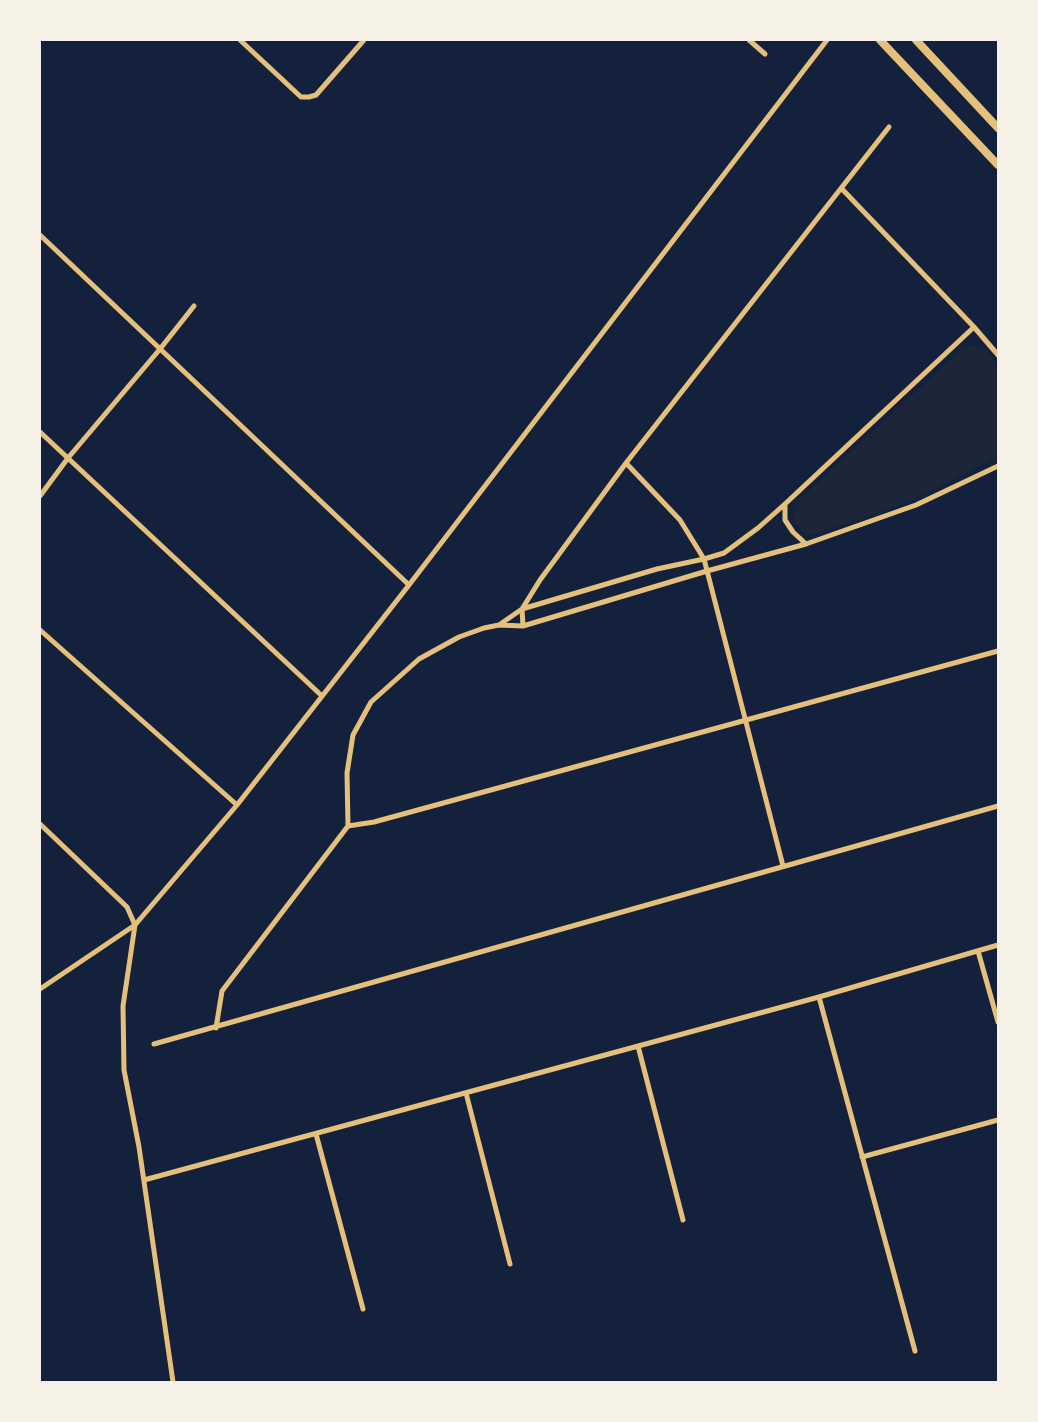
<!DOCTYPE html>
<style>
body{margin:0}
#map{position:relative;width:1038px;height:1422px;overflow:hidden;background:#14213d;font-family:Lora,serif}
canvas{display:block}
.frame{position:absolute;inset:0;border:41px solid #f6f1e7;pointer-events:none}
</style>
<div id="map">
<canvas width="1038" height="1422"></canvas>
<div class="frame"></div>
</div>
<script>
const ctx = document.querySelector('canvas').getContext('2d');
ctx.lineJoin = 'round';
function fillPath(path, color) { ctx.fillStyle = color; ctx.fill(path, 'evenodd'); }
const poly = rows => new Path2D(rows.map(r => 'M' + r).join(''));
function stroke(path, color, width, dash) { ctx.strokeStyle = color; ctx.lineWidth = width; ctx.lineCap = dash ? 'butt' : 'round'; ctx.setLineDash(dash || []); ctx.stroke(path); }
fillPath(poly([
 [974,345,983,348,998,365,998,456,941,486,904,503,856,521,814,534,803,532,793,521,794,510,799,500,963,348]
]), '#1d2539');
stroke(poly([
 [240,40,301,97,309,97,316,95,364,40],
 [749,40,765,54],
 [842,189,974,327,998,355],
 [40,235,409,585],
 [40,432,322,696],
 [626,463,680,520,704,559,783,866],
 [40,496,68,458,160,349,194,306],
 [785,504,785,520,793,532,806,544],
 [499,625,522,609,657,569,704,559,724,553,758,528,785,504,974,327],
 [523,626,522,609,540,580,626,463,889,127],
 [40,630,237,805],
 [40,824,127,907,135,925,123,1006,124,1070,139,1147,173,1382],
 [348,826,374,822,998,651],
 [978,951,998,1022],
 [40,989,135,925,237,805,409,585,827,40],
 [819,997,915,1351],
 [216,1028,222,991,348,826,347,773,353,735,371,702,419,659,459,637,484,628,499,625,523,626,707,571,806,544,916,505,998,466],
 [154,1044,998,806],
 [638,1046,683,1220],
 [466,1093,510,1264],
 [316,1134,363,1309],
 [862,1157,998,1120],
 [144,1180,819,997,998,945]
]), '#e5c07b', 5);
stroke(poly([
 [880,40,998,165],
 [916,40,998,128]
]), '#e5c07b', 8);
</script>
